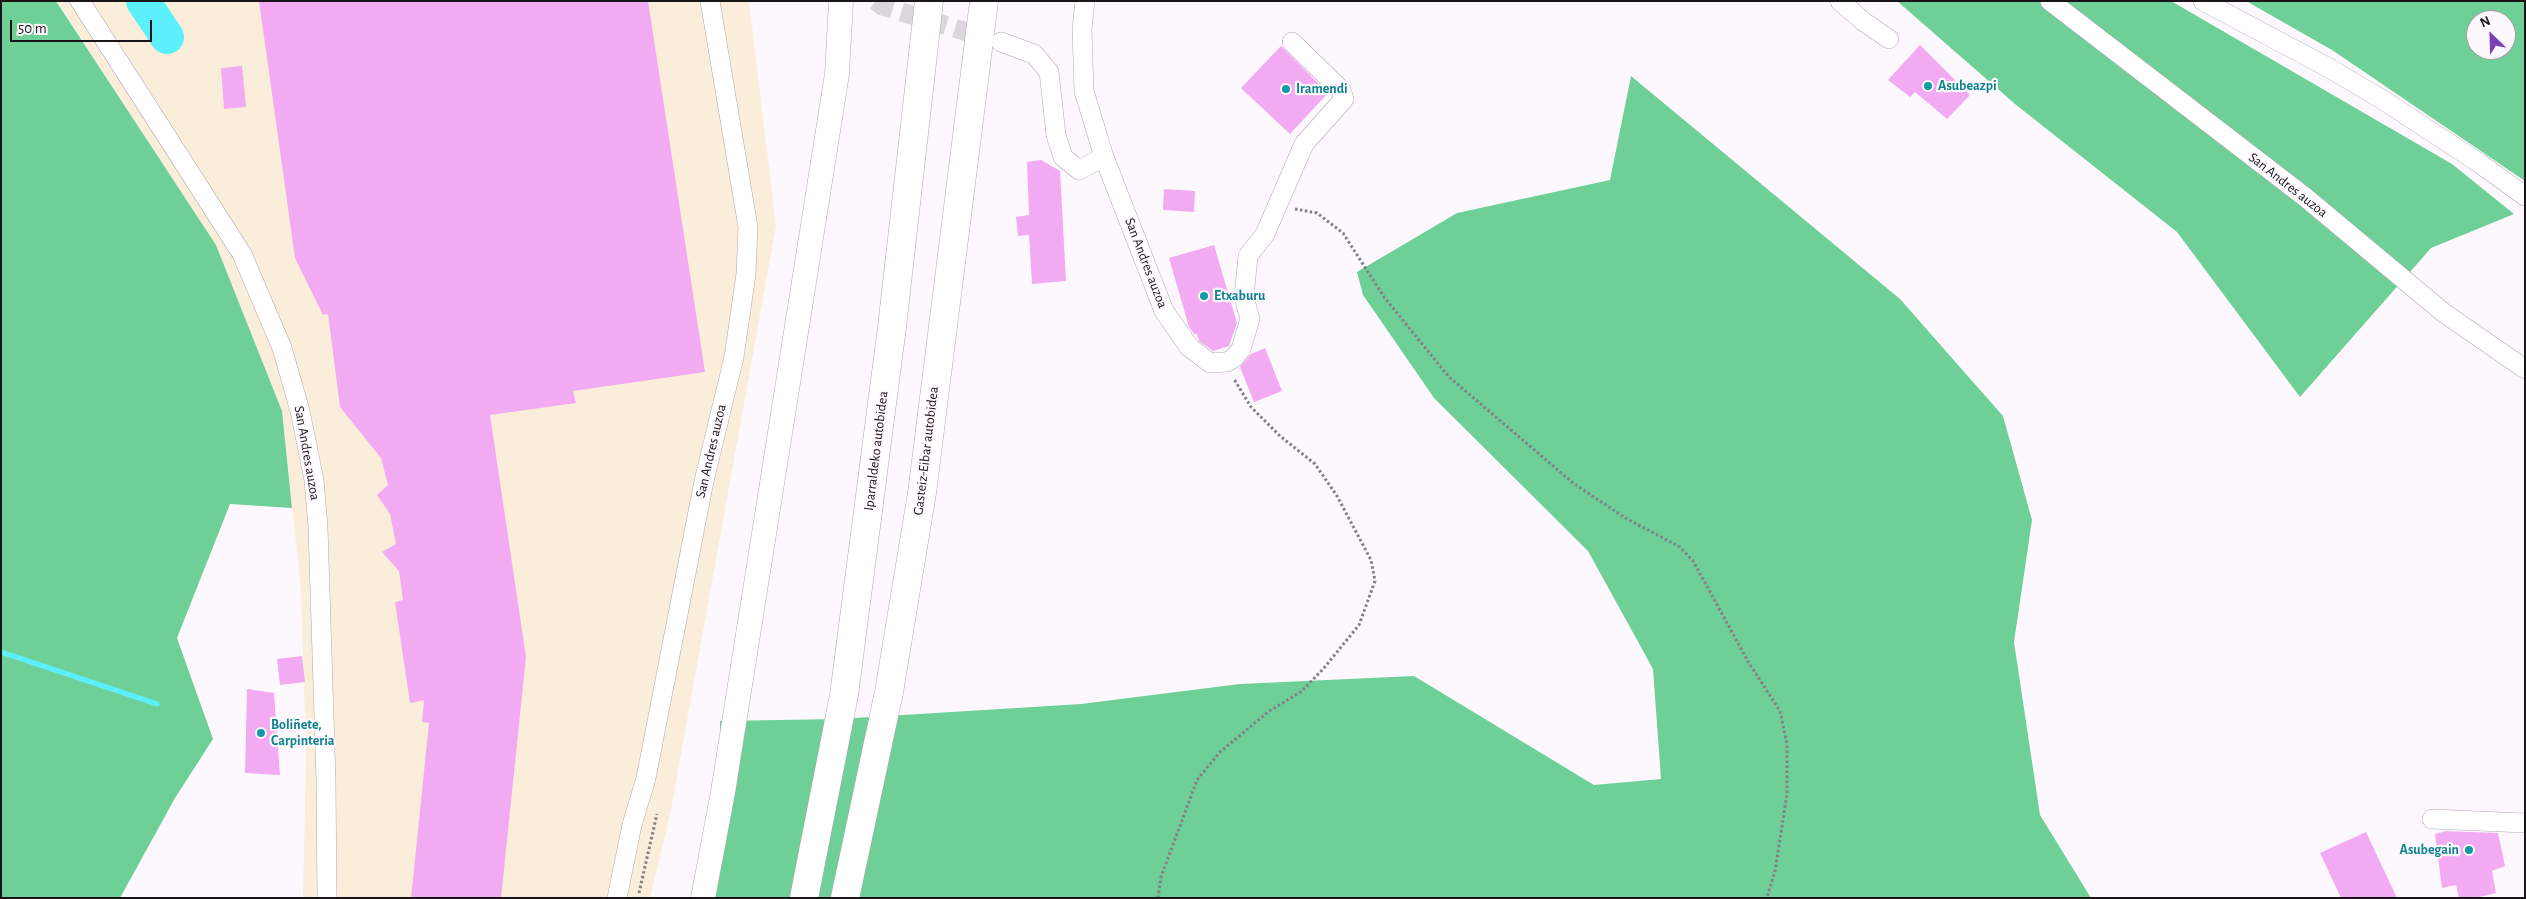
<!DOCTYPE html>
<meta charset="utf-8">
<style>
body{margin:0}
#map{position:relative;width:2526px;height:899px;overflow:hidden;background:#fdf8fd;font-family:"Alegreya Sans",sans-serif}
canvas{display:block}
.frame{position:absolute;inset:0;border:2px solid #181418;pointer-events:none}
.north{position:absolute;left:2466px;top:10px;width:50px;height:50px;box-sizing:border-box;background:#fdf8fd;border:1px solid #a19da1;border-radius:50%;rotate:336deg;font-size:14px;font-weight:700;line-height:20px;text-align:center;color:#181418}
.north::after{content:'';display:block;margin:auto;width:18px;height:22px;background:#7a41b7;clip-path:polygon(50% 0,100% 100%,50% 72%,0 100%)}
.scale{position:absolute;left:10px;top:20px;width:142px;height:22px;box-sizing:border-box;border:2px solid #181418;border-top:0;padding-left:6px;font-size:15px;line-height:18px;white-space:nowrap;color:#181418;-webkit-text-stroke:4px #fdf8fd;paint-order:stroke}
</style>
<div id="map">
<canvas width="2526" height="899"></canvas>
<div class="frame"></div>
<div class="north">N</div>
<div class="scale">50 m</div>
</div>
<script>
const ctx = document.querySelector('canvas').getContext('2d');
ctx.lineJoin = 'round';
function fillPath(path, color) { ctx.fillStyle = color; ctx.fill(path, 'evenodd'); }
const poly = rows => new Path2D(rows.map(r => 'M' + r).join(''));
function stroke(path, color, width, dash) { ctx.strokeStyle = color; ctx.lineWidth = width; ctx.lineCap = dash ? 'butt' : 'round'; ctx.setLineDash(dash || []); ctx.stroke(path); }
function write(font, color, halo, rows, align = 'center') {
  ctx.font = font + ' "Alegreya Sans",sans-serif'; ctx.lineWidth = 4.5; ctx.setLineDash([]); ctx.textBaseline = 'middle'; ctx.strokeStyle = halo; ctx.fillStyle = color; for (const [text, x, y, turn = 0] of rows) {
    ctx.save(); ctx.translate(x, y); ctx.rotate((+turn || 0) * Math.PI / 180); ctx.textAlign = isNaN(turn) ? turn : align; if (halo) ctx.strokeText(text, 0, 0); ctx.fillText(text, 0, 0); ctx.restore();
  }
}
fillPath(poly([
 [57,1,749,1,776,226,670,815,650,898,303,898,306,757,301,590,282,411,216,245]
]), '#faeeda');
fillPath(poly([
 [1,1,56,1,216,245,282,411,292,508,230,504,177,638,213,739,175,798,120,898,1,898],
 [1897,1,2171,1,2452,164,2514,214,2431,248,2300,397,2177,232,2015,104],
 [2246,1,2525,1,2525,181,2332,50],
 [2476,20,2506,20,2506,50,2476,50],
 [1631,76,1900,299,2003,416,2032,520,2014,642,2040,815,2091,898,712,898,722,855,720,721,838,719,1081,704,1240,684,1414,676,1594,785,1661,779,1653,669,1588,551,1434,398,1363,295,1357,272,1457,213,1610,180]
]), '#6ed097');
stroke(poly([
 [1,652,157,704]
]), '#5cf0fc', 5.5);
stroke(poly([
 [143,1,167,37]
]), '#5cf0fc', 34);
fillPath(poly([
 [259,1,648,1,705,372,573,391,576,403,490,415,526,657,501,898,411,898,429,723,422,722,424,700,410,703,395,602,403,600,399,571,382,552,396,544,390,514,377,495,388,485,381,458,340,407,328,314,323,315,295,258],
 [1920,45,1970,95,1947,119,1915,92,1910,97,1888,80],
 [1281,46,1328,93,1290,134,1241,88],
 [242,66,246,107,224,109,221,68],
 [1041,160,1060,171,1066,281,1032,284,1029,235,1018,236,1016,217,1029,215,1027,162],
 [1164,189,1195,191,1194,212,1163,210],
 [1214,245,1237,323,1229,346,1213,351,1199,341,1197,334,1194,334,1189,327,1169,258],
 [1265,348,1282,391,1254,402,1240,367,1251,354],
 [302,656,305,682,280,685,277,659],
 [247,689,274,693,280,775,245,773],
 [2446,831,2498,833,2505,866,2492,871,2496,893,2475,898,2459,898,2456,885,2442,888,2435,834],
 [2366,832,2397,898,2341,898,2320,853]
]), '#f2abf3');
stroke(poly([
 [876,1,882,6,990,39]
]), '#dbd6db', 19, [19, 9]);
const minor = poly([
 [80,1,242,254,282,348,300,411,314,480,318,527,326,781,327,898],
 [1085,1,1082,30,1084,91,1104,157],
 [1840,1,1864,22,1889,39],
 [2050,1,2305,197,2444,313,2525,369],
 [2203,1,2329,68,2383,100,2479,163,2525,196],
 [1001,42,1034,54,1049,72,1056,135,1063,157,1079,170,1104,157,1164,311,1189,347,1210,363,1227,362,1234,358,1241,349,1250,319,1244,297,1248,256,1265,234,1304,144,1344,99,1341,90,1292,42],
 [2432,819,2525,823],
 [617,898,632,825,646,778,704,481,734,357,746,274,748,227,710,1]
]);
const major = poly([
 [703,898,723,792,837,74,841,1]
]);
const highway = poly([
 [804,898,844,695,892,327,929,1],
 [845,898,889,692,922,493,984,1]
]);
stroke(minor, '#b3a6b3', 20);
stroke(major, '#b3a6b3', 25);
stroke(highway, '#b3a6b3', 29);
stroke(poly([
 [1295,209,1317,213,1343,233,1384,297,1449,377,1573,483,1627,519,1680,547,1693,561,1749,663,1780,711,1787,744,1787,794,1775,871,1767,898],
 [639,893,657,814],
 [1158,898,1161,877,1197,780,1220,752,1268,712,1302,691,1324,668,1359,625,1375,581,1371,560,1337,496,1315,464,1280,436,1251,407,1234,379]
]), '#837f83', 3, [2.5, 2.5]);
stroke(minor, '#fff', 19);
stroke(major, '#fff', 24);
stroke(highway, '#fff', 28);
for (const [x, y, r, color] of [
 [1928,86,5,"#0f9aa8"],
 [1286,89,5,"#0f9aa8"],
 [1204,296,5,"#0f9aa8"],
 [261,733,5,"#0f9aa8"],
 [2469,850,5,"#0f9aa8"]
]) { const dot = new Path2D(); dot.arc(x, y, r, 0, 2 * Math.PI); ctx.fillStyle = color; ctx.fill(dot); stroke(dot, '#fdf8fd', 2); }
write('bold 14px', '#0d838f', '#fdf8fd', [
 ["Asubeazpi",1938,86],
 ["Iramendi",1296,89],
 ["Etxaburu",1214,296],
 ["Boliñete,",271,725],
 ["Carpinteria",271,741],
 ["Asubegain",2459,850,"right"]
], 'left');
write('14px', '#181418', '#fdf8fd', [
 ["San Andres auzoa",2288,185,38],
 ["San Andres auzoa",1146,263,69],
 ["San Andres auzoa",711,451,-77],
 ["Iparraldeko autobidea",876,451,-83],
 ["Gasteiz-Eibar autobidea",926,451,-83],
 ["San Andres auzoa",307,453,80]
]);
</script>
